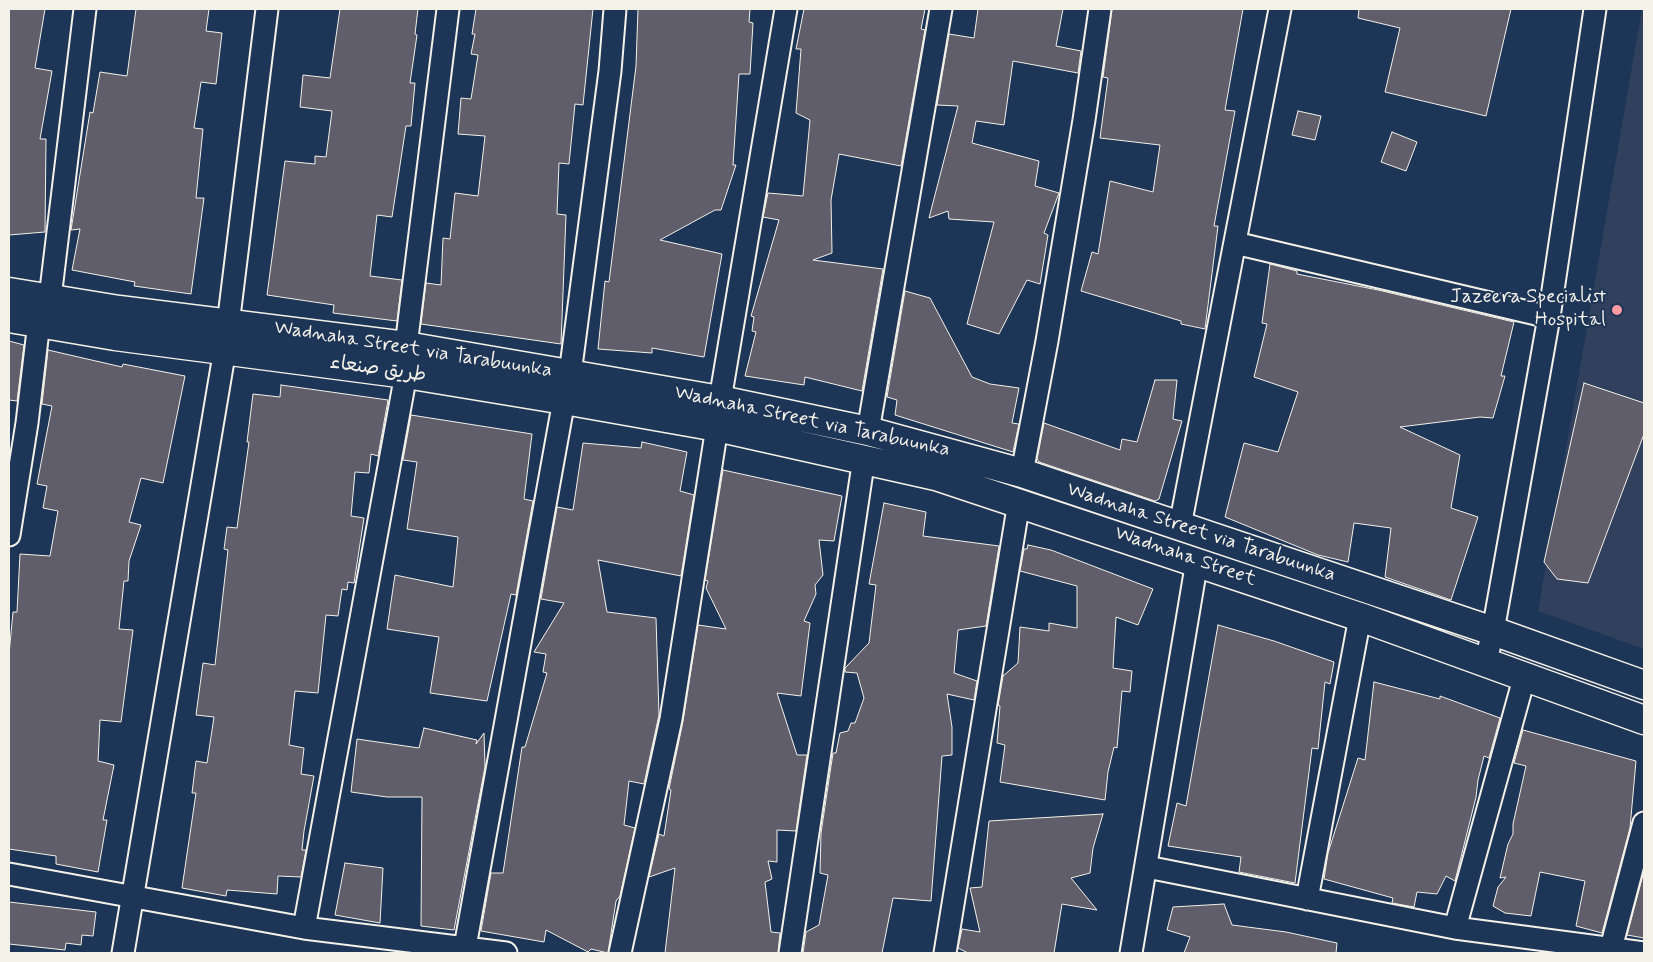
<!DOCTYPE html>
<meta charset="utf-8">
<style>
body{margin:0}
#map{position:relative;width:1653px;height:962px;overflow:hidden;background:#1d3557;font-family:Mynerve,sans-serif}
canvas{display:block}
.frame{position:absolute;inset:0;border:10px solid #f4f1e8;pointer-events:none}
</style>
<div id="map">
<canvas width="1653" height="962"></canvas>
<div class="frame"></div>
</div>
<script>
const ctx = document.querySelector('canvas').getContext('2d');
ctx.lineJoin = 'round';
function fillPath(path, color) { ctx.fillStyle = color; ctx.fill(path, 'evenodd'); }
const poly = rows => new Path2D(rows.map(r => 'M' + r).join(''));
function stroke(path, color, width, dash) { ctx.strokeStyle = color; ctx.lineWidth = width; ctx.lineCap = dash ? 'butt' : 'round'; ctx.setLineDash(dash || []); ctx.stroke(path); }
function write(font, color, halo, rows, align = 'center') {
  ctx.font = font + ' Mynerve,"Playpen Sans Arabic",sans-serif'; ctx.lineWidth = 4; ctx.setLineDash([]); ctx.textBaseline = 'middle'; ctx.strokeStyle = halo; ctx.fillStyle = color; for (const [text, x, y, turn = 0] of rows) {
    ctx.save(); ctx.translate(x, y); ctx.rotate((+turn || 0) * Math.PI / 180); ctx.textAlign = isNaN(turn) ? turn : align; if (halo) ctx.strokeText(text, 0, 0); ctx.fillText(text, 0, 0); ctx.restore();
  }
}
fillPath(poly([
 [1642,9,1644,9,1644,649,1538,611]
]), '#31415d');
const building = poly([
 [9,9,45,9,35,68,52,71,40,139,46,139,45,232,9,235,9,9],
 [136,9,209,9,206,31,222,33,216,84,201,82,194,128,203,129,196,198,204,198,191,294,134,286,135,282,72,270,80,229,71,230,90,112,93,113,100,72,127,76,136,9],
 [340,9,418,9,415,34,417,35,410,83,415,83,411,126,406,126,392,217,377,215,370,276,402,280,397,321,333,313,334,305,267,295,285,161,315,164,315,156,326,157,332,111,300,107,303,75,330,78,340,9],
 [476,9,593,9,583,105,575,104,569,164,559,163,557,214,566,215,561,344,421,324,426,283,441,285,443,238,450,239,455,193,478,196,485,136,458,134,461,98,471,99,478,55,471,54,475,34,472,34,476,9],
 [638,9,750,9,749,22,753,23,750,74,739,74,733,165,736,165,721,210,715,210,660,240,722,254,704,357,652,348,652,353,598,349,605,281,609,282,636,66,638,9],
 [804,9,925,9,921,29,925,30,901,166,839,154,831,200,832,253,813,260,883,269,862,391,805,377,804,385,745,376,756,332,752,331,754,317,751,316,779,220,763,217,768,193,803,196,810,120,796,113,801,49,796,49,804,9],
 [978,9,1063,9,1056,46,1081,51,1078,73,1013,61,1004,125,976,121,972,143,1039,161,1035,186,1059,193,1044,233,1048,235,1040,284,1027,280,999,334,967,324,994,222,949,219,948,211,929,218,958,106,937,105,949,34,974,38,978,9],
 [1112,9,1243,9,1225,110,1235,111,1214,226,1218,226,1205,329,1181,324,1181,321,1081,291,1092,252,1098,254,1110,181,1153,192,1160,145,1100,138,1108,78,1103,77,1112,9],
 [1359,9,1511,9,1486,116,1385,92,1400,28,1358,18,1359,9],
 [1298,111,1321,116,1315,140,1292,135,1298,111],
 [1392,132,1417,142,1406,171,1381,162,1392,132],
 [1270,264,1297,271,1297,274,1378,290,1514,322,1501,376,1505,376,1493,418,1480,417,1400,427,1460,455,1451,508,1478,517,1451,600,1385,577,1391,528,1354,523,1348,562,1318,555,1225,517,1244,443,1278,452,1298,392,1254,377,1267,324,1262,323,1270,264],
 [905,291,930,298,972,377,990,384,1019,388,1012,423,1019,424,1013,452,895,415,897,400,887,397,905,291],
 [9,341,24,345,17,401,9,400,9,341],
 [48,350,122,367,123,364,185,376,163,483,141,478,129,522,141,525,129,561,128,581,124,581,119,629,133,630,121,722,100,720,98,761,114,765,103,820,107,820,98,872,56,864,56,856,9,849,9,654,13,612,17,612,20,554,50,556,58,511,43,508,47,486,37,484,52,406,42,404,48,350],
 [1155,380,1177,380,1173,419,1182,421,1159,499,1155,501,1039,462,1037,459,1044,423,1120,450,1122,439,1137,442,1155,380],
 [1584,383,1644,403,1644,434,1588,583,1557,579,1544,562,1584,383],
 [281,385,388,400,378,456,371,454,369,473,355,472,351,516,364,518,354,583,348,582,347,590,342,589,338,616,326,615,318,693,295,691,289,745,304,748,301,774,314,776,304,831,302,850,306,850,301,877,278,876,277,894,227,890,226,896,182,888,196,793,192,793,196,761,207,763,214,717,196,715,203,663,215,665,228,550,224,549,227,527,237,528,249,442,247,442,253,394,280,397,281,385],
 [411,415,532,434,524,499,533,501,516,595,511,594,487,701,430,693,439,637,387,629,395,575,453,587,458,537,407,529,417,462,403,460,411,415],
 [642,442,687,452,680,491,694,495,681,576,598,560,607,612,656,618,659,715,644,784,629,781,624,825,635,828,620,896,616,901,608,953,591,949,588,952,546,930,544,942,481,931,491,873,503,873,522,747,525,747,547,673,543,672,546,654,534,652,564,603,541,599,557,507,573,510,583,443,641,448,642,442],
 [723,470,842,496,834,541,819,540,823,575,815,585,816,594,804,621,810,623,801,696,777,693,797,755,807,755,796,831,777,830,777,862,768,861,772,879,765,882,771,932,780,933,778,953,665,953,675,868,649,877,659,834,664,836,671,790,669,789,683,721,698,625,726,629,706,588,708,581,705,580,723,470],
 [884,503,926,512,923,536,999,546,986,626,958,630,954,673,977,681,974,700,947,694,952,727,952,755,942,756,931,901,893,898,882,953,803,953,806,932,819,925,828,875,820,873,821,833,833,753,836,753,840,733,848,731,851,723,855,723,864,698,857,673,845,672,845,668,869,643,876,585,869,584,884,503],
 [1028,545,1051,550,1153,589,1138,625,1116,617,1113,668,1132,671,1130,692,1122,691,1117,748,1114,747,1108,772,1105,800,1000,782,1005,745,997,743,1000,706,998,705,1003,676,1018,663,1020,627,1049,631,1049,623,1077,628,1077,586,1020,571,1024,549,1027,549,1028,545],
 [1218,625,1274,641,1334,662,1330,684,1325,682,1318,749,1312,748,1295,883,1239,872,1241,857,1168,846,1177,803,1186,806,1218,625],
 [1374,682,1440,699,1440,696,1500,718,1489,758,1484,756,1478,780,1476,797,1455,881,1446,876,1437,894,1417,892,1414,907,1392,903,1393,898,1324,879,1328,853,1358,758,1365,760,1374,682],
 [424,728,477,740,476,744,484,733,485,767,454,930,421,926,422,797,387,797,351,792,357,739,419,748,424,728],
 [1523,730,1636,761,1630,828,1602,933,1576,926,1585,881,1540,872,1531,916,1505,913,1493,906,1498,887,1506,877,1500,878,1508,844,1513,834,1513,824,1526,766,1514,763,1523,730],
 [1103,814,1093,848,1090,873,1071,878,1097,910,1062,904,1054,953,968,953,958,948,962,929,980,932,970,888,982,887,989,821,1103,814],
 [345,863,383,868,380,923,335,915,345,863],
 [1644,871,1644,938,1627,935,1644,871],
 [9,902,96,912,93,936,82,935,81,945,66,943,65,950,9,944,9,902],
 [1224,904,1232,925,1286,932,1337,943,1336,953,1184,953,1190,937,1167,930,1173,907,1224,904]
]);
fillPath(building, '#605e6b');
stroke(building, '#f4f1e8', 1);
const minor = poly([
 [1235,243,1549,317],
 [50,298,85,9],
 [406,346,448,9],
 [570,374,610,71,615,9],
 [720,400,786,9],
 [868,431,941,9],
 [1022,473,1047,341,1084,120,1100,9],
 [1180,526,1280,9],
 [9,535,27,423,39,322],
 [1486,661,1493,631,1549,317,1595,9],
 [1147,867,1455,928,1644,953],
 [9,874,304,928,506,953],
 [1307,899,1360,617],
 [304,928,406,374],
 [1455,928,1525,675],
 [465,947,564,400],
 [1611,948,1644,823],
 [123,953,225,349,267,9],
 [620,953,671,719,717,427],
 [790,953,864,458],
 [945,953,1019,502],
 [1131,953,1197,561]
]);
const secondary = poly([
 [9,292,119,310,406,346,720,400,868,431,1022,473,1493,631,1644,685],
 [9,318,115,336,406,374,564,400,717,427,936,476,1360,617,1644,720]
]);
stroke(minor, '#f4f1e8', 25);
stroke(secondary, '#f4f1e8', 31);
stroke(minor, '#1d3557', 21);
stroke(secondary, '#1d3557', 28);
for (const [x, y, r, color] of [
 [1617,310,6,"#ff9aa2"]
]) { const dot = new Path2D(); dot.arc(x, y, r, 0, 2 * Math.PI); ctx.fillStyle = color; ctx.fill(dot); stroke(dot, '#1d3557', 2); }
write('20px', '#f4f1e8', '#1d3557', [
 ["Jazeera Specialist",1606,298],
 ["Hospital",1606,321]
], 'right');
write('20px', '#f4f1e8', '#1d3557', [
 ["Wadnaha Street via Tarabuunka",413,350,9],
 ["طريق صنعاء",378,370,8],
 ["Wadnaha Street via Tarabuunka",812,422,12],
 ["Wadnaha Street via Tarabuunka",1201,533,18],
 ["Wadnaha Street",1185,557,19]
]);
</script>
